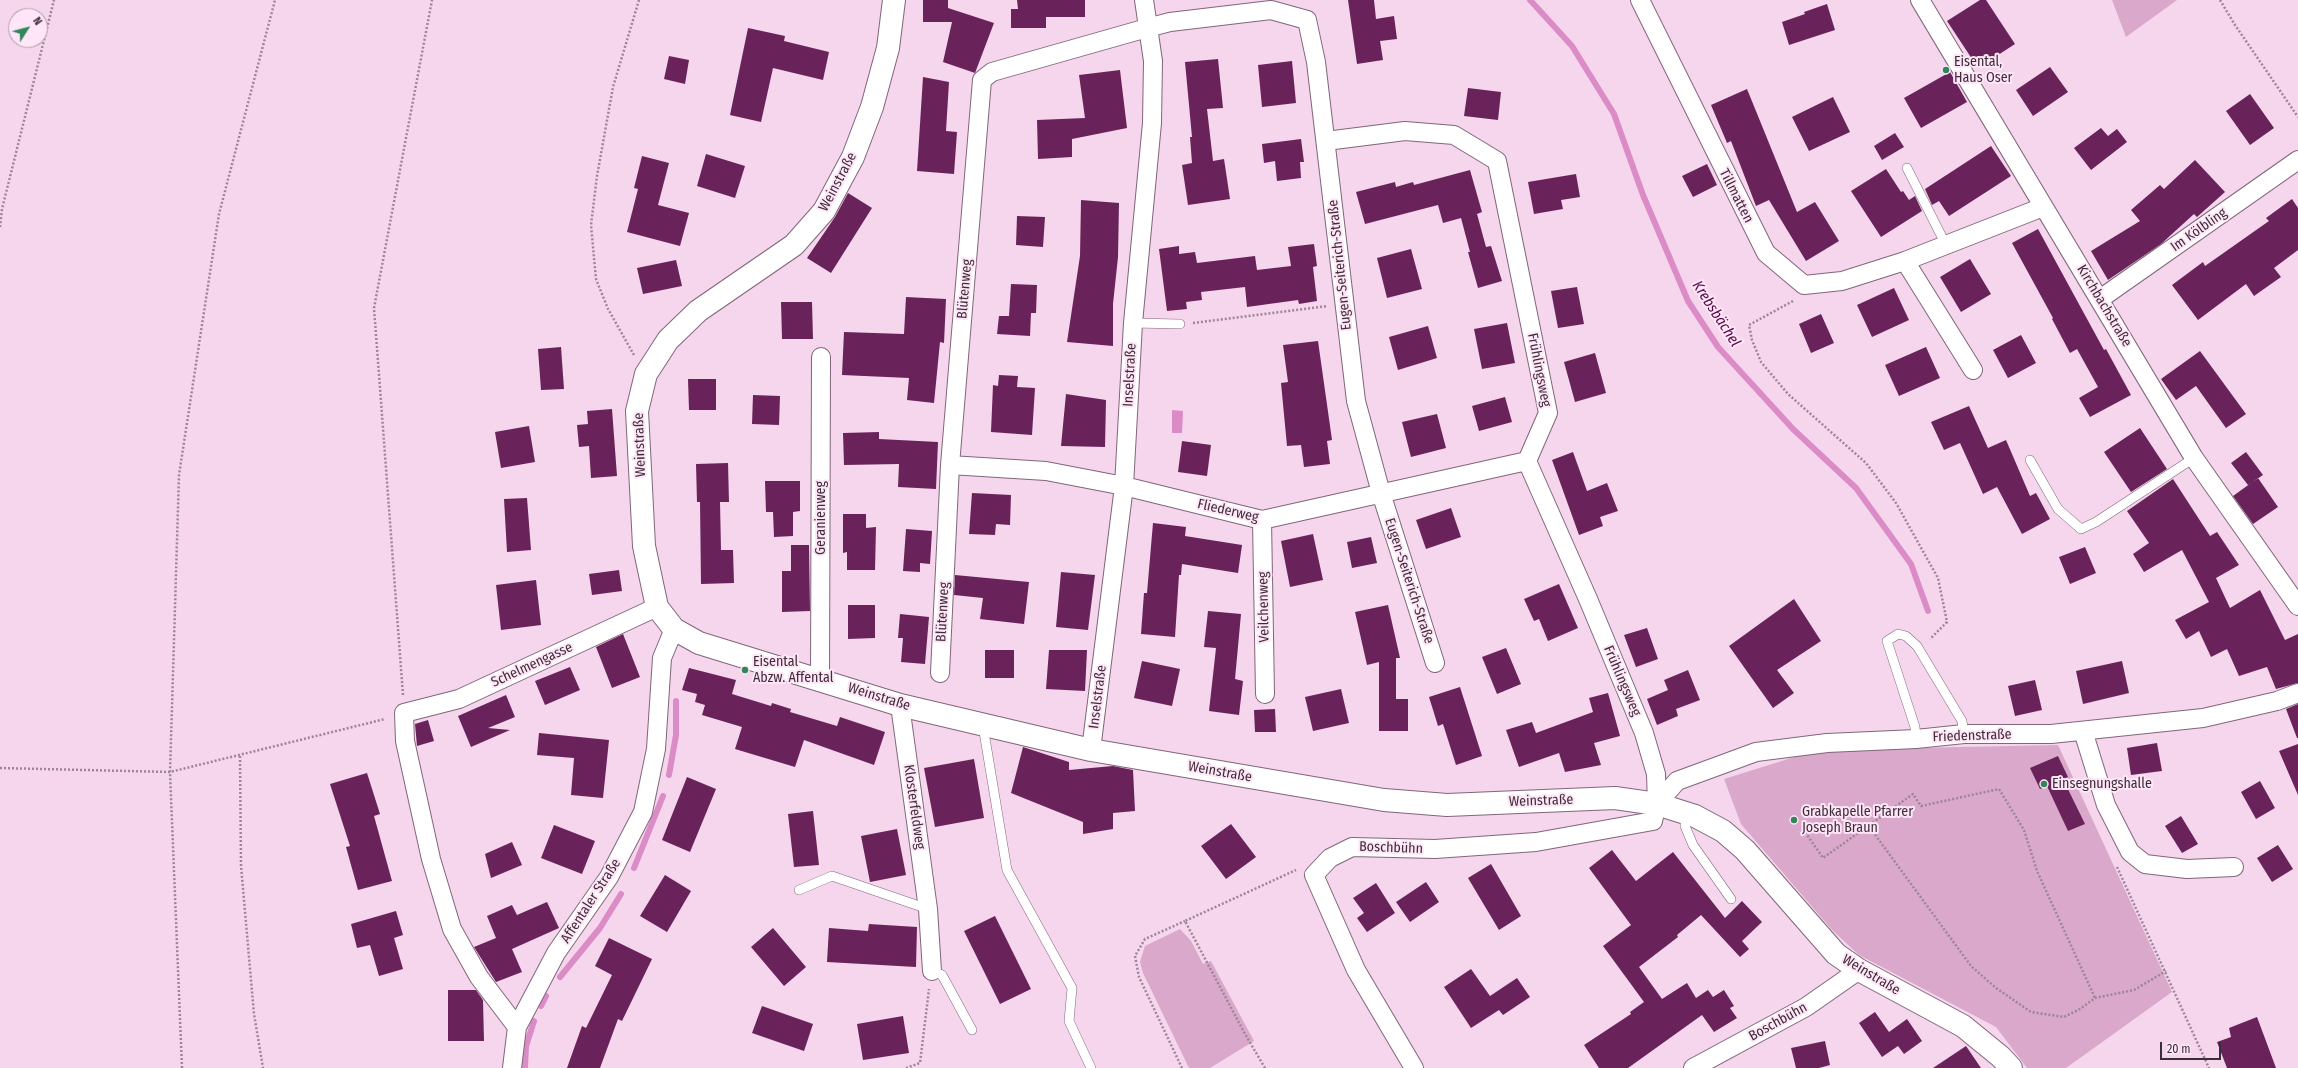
<!DOCTYPE html>
<meta charset="utf-8">
<style>
body{margin:0}
#map{position:relative;width:2298px;height:1068px;overflow:hidden;background:#f5d6ec;font-family:"Fira Sans Condensed",sans-serif}
canvas{display:block}
.north{position:absolute;left:8px;top:8px;width:40px;height:40px;box-sizing:border-box;background:#ffe5f7;border:1px solid #b19caa;border-radius:50%;rotate:54deg;font-size:11px;font-weight:700;line-height:16px;text-align:center;color:#3b2f37}
.north::after{content:'';display:block;margin:auto;width:14px;height:18px;background:#32875a;clip-path:polygon(50% 0,100% 100%,50% 72%,0 100%)}
.scale{position:absolute;left:2160px;top:1042px;width:61px;height:18px;box-sizing:border-box;border:2px solid #3b2f37;border-top:0;padding-left:5px;font-size:12px;line-height:14px;white-space:nowrap;color:#3b2f37;-webkit-text-stroke:3px #ffe5f7;paint-order:stroke}
</style>
<div id="map">
<canvas width="2298" height="1068"></canvas>
<div class="north">N</div>
<div class="scale">20 m</div>
</div>
<script>
const ctx = document.querySelector('canvas').getContext('2d');
ctx.lineJoin = 'round';
function fillPath(path, color) { ctx.fillStyle = color; ctx.fill(path, 'evenodd'); }
const poly = rows => new Path2D(rows.map(r => 'M' + r).join(''));
function stroke(path, color, width, dash) { ctx.strokeStyle = color; ctx.lineWidth = width; ctx.lineCap = dash ? 'butt' : 'round'; ctx.setLineDash(dash || []); ctx.stroke(path); }
function write(font, color, halo, rows, align = 'center') {
  ctx.font = font + ' "Fira Sans Condensed",sans-serif'; ctx.lineWidth = 4; ctx.setLineDash([]); ctx.textBaseline = 'middle'; ctx.strokeStyle = halo; ctx.fillStyle = color; for (const [text, x, y, turn = 0] of rows) {
    ctx.save(); ctx.translate(x, y); ctx.rotate((+turn || 0) * Math.PI / 180); ctx.textAlign = isNaN(turn) ? turn : align; if (halo) ctx.strokeText(text, 0, 0); ctx.fillText(text, 0, 0); ctx.restore();
  }
}
fillPath(poly([
 [2112,0,2177,0,2126,37],
 [2058,745,2172,992,2066,1068,2027,1068,1996,1027,1859,955,1832,930,1741,824,1724,779,1817,750],
 [1180,929,1191,941,1203,964,1211,961,1254,1041,1210,1068,1189,1068,1143,973,1140,962,1145,946]
]), '#d9a8cb');
fillPath(poly([
 [1172,410,1183,411,1182,433,1172,433]
]), '#db8cc7');
stroke(poly([
 [1530,0,1572,46,1614,114,1643,195,1688,301,1718,347,1793,429,1856,488,1911,564,1928,611],
 [669,775,676,735,676,701],
 [634,868,663,796],
 [560,977,600,928,621,894],
 [541,1006,546,996],
 [525,1068,526,1046,534,1021]
]), '#db8cc7', 6);
fillPath(poly([
 [923,0,948,0,948,8,994,23,975,73,943,62,952,22,923,22],
 [1017,0,1085,0,1085,17,1046,17,1046,28,1011,28,1011,9,1018,9],
 [1348,0,1374,0,1376,19,1394,16,1397,39,1380,41,1383,60,1357,64],
 [1980,0,1986,0,2015,44,1978,68,1947,21],
 [1827,4,1835,30,1789,45,1782,22,1805,14,1804,12],
 [748,28,785,36,784,41,829,52,823,80,773,68,761,122,730,115],
 [669,56,689,60,685,84,664,79],
 [1218,59,1223,108,1207,109,1213,161,1224,159,1230,199,1188,205,1182,165,1192,163,1190,137,1192,137,1185,62],
 [1292,61,1296,103,1262,107,1258,65],
 [2050,67,2068,92,2033,116,2016,90],
 [1120,70,1127,128,1072,139,1072,157,1038,159,1037,120,1085,118,1079,75],
 [1950,72,1967,102,1921,128,1904,98],
 [923,77,949,82,946,131,957,132,954,174,917,171],
 [1468,88,1501,92,1498,120,1464,116],
 [1747,89,1797,212,1815,202,1839,241,1806,261,1769,200,1756,206,1731,141,1727,143,1711,105],
 [2250,94,2274,128,2250,145,2226,111],
 [1833,97,1850,132,1809,151,1792,117],
 [2101,128,2108,136,2117,129,2127,142,2091,170,2074,148],
 [1895,133,1904,147,1882,160,1874,146],
 [1301,139,1304,162,1300,162,1301,178,1277,181,1275,161,1264,163,1262,144],
 [1991,146,2011,176,1949,216,1939,201,1932,205,1925,189],
 [706,154,745,166,735,198,697,186],
 [642,156,669,163,658,205,689,213,680,246,627,232,638,189,634,188],
 [2195,160,2225,192,2197,217,2194,214,2161,244,2108,280,2091,251,2140,221,2131,210,2160,185,2164,189],
 [1707,164,1717,185,1693,197,1682,176],
 [1886,169,1901,192,1903,191,1909,200,1915,196,1922,211,1881,237,1851,191],
 [1470,170,1482,212,1477,214,1486,247,1491,246,1502,281,1478,288,1468,252,1470,252,1461,218,1443,223,1438,205,1365,224,1356,192,1395,182,1396,187,1413,182,1414,185],
 [1576,174,1580,197,1561,200,1563,209,1534,214,1528,182],
 [848,193,872,208,831,273,807,258,835,217],
 [2292,199,2298,208,2298,250,2274,268,2281,277,2254,296,2246,284,2198,320,2172,285,2203,262,2205,266,2269,221,2266,218],
 [1081,200,1119,203,1118,257,1113,304,1113,346,1067,342,1080,256],
 [1017,216,1045,217,1043,247,1016,245],
 [2038,229,2104,350,2106,349,2131,395,2090,417,2079,398,2098,387,2077,349,2070,353,2052,319,2053,318,2012,243],
 [1314,244,1317,266,1313,267,1317,301,1299,304,1298,300,1247,307,1245,287,1201,292,1202,300,1186,302,1187,309,1167,311,1159,249,1179,246,1179,254,1195,252,1197,263,1255,256,1257,270,1291,266,1288,247],
 [1411,249,1422,289,1387,298,1377,258],
 [1970,259,1991,294,1961,312,1940,277],
 [676,260,682,286,643,294,637,268],
 [1011,284,1037,285,1036,313,1031,313,1030,336,997,334,999,316,1009,316],
 [1577,287,1584,324,1558,328,1551,291],
 [1894,288,1909,320,1872,337,1857,305],
 [906,297,946,299,944,343,940,342,934,403,907,400,909,378,842,375,844,332,904,334],
 [781,302,812,302,813,339,782,339],
 [1821,314,1834,343,1811,353,1799,324],
 [1507,323,1515,363,1482,369,1474,329],
 [1428,326,1437,358,1398,370,1389,337],
 [2021,335,2036,363,2008,378,1993,350],
 [1318,341,1332,440,1327,441,1330,464,1304,467,1301,445,1287,446,1281,383,1288,382,1283,345],
 [561,347,564,389,541,390,538,349],
 [1926,347,1940,378,1899,396,1885,365],
 [2200,351,2246,414,2226,428,2196,386,2176,400,2161,379],
 [1595,353,1606,393,1575,402,1564,362],
 [999,375,1018,376,1017,387,1035,388,1032,435,991,432,993,385,998,386],
 [688,379,716,379,716,410,689,410],
 [1066,394,1106,400,1105,447,1061,446],
 [753,395,780,396,779,425,752,424],
 [1505,397,1512,422,1479,431,1472,406],
 [1969,406,1988,448,2006,440,2030,496,2036,493,2050,519,2022,534,1997,487,1983,494,1960,443,1944,450,1931,422],
 [612,409,617,476,591,478,589,446,579,447,577,425,588,424,587,411],
 [1437,414,1446,448,1411,457,1402,422],
 [529,426,535,462,501,468,495,432],
 [2140,428,2167,469,2131,492,2104,452],
 [879,432,879,439,938,442,936,489,898,487,899,464,844,465,843,433],
 [1182,441,1211,445,1207,476,1178,472],
 [1573,452,1587,491,1607,483,1618,511,1600,517,1603,526,1579,535,1552,460],
 [2246,452,2263,475,2248,485,2231,463],
 [728,463,729,502,720,502,721,550,733,550,734,583,701,584,700,502,697,502,696,464],
 [2258,478,2278,507,2253,524,2233,496],
 [2173,479,2210,536,2217,532,2239,565,2216,578,2230,608,2260,590,2285,640,2298,634,2298,683,2276,689,2267,667,2239,676,2227,649,2211,657,2199,631,2186,639,2175,620,2209,602,2182,550,2144,572,2133,554,2149,543,2127,511],
 [765,481,800,481,800,511,793,512,793,536,774,537,773,512,766,512],
 [972,493,1011,495,1010,525,996,524,995,535,969,534],
 [527,498,531,550,507,552,504,499],
 [1451,508,1461,537,1426,549,1416,520],
 [843,514,866,514,866,528,876,527,875,570,847,570,847,552,843,553],
 [1153,523,1186,527,1185,536,1242,545,1238,573,1182,564,1181,575,1179,575,1175,637,1141,634,1144,593,1147,593],
 [906,529,932,531,930,564,920,563,920,572,903,571],
 [1313,534,1323,580,1290,587,1281,541],
 [1371,537,1377,563,1352,568,1347,542],
 [791,545,809,545,810,611,782,612,782,571,791,571],
 [2085,547,2096,573,2070,584,2059,557],
 [619,570,622,591,592,595,589,574],
 [1061,572,1095,575,1088,630,1056,627],
 [955,575,1029,582,1024,624,980,619,983,598,954,595],
 [536,580,541,625,501,630,496,585],
 [1559,584,1578,628,1548,641,1539,619,1534,621,1524,599],
 [1794,599,1821,641,1777,670,1794,693,1773,708,1729,646],
 [848,605,875,605,875,638,848,639],
 [1388,605,1400,658,1396,658,1396,699,1408,699,1408,731,1379,731,1379,662,1367,665,1355,612],
 [1208,611,1241,614,1235,679,1243,681,1239,715,1209,711,1216,648,1204,647],
 [900,614,929,617,925,664,901,662,903,638,898,638],
 [1647,628,1658,659,1636,667,1624,635],
 [623,634,640,677,612,688,596,647],
 [1506,648,1521,684,1497,694,1482,657],
 [985,650,1014,650,1014,678,985,678],
 [1049,650,1087,650,1085,691,1046,689],
 [1142,661,1180,669,1172,706,1134,698],
 [2122,661,2129,693,2083,704,2076,671],
 [570,667,580,690,545,705,535,681],
 [689,668,736,680,732,694,771,706,772,703,791,709,790,712,837,726,840,717,885,732,874,765,804,740,795,767,735,749,742,727,702,715,705,705,695,702,697,694,682,690],
 [1688,670,1700,700,1676,709,1678,716,1657,725,1647,699,1668,690,1664,680],
 [2035,680,2042,710,2015,716,2008,686],
 [1460,687,1482,756,1456,765,1443,724,1438,726,1429,697],
 [1341,689,1349,723,1313,731,1305,697],
 [1608,693,1620,736,1594,743,1601,765,1565,772,1559,753,1519,767,1506,730,1532,722,1536,733,1593,712,1589,698],
 [506,695,515,717,488,728,510,730,471,747,458,716],
 [2298,704,2298,738,2297,738,2286,709],
 [1275,709,1276,732,1255,732,1254,710],
 [428,720,434,741,417,746,415,724],
 [539,733,609,740,603,798,571,795,574,758,537,755],
 [2157,743,2162,771,2131,775,2127,748],
 [2298,744,2298,795,2279,751],
 [1023,747,1069,762,1069,770,1113,766,1133,770,1135,811,1113,813,1113,829,1083,834,1083,822,1011,793],
 [2058,756,2068,777,2063,779,2085,824,2068,831,2047,786,2040,789,2030,768],
 [974,759,984,818,935,827,924,768],
 [367,773,380,814,374,816,392,881,358,890,346,847,350,846,330,784],
 [687,777,716,789,690,852,662,840],
 [2260,781,2275,808,2256,819,2241,792],
 [813,811,819,865,794,867,788,814],
 [2181,816,2198,844,2182,853,2165,826],
 [1231,824,1256,857,1226,879,1201,846],
 [554,825,595,841,582,874,541,858],
 [897,829,906,875,870,882,861,836],
 [512,842,522,865,491,878,485,854],
 [2278,845,2293,869,2272,882,2257,858],
 [1612,850,1636,881,1673,852,1725,918,1742,901,1762,922,1742,941,1749,949,1740,957,1701,915,1677,935,1678,937,1639,967,1662,999,1687,983,1696,998,1708,990,1713,997,1724,990,1734,1006,1730,1008,1737,1018,1714,1032,1702,1015,1628,1068,1599,1068,1584,1045,1631,1014,1630,1012,1644,1002,1603,946,1631,925,1589,868],
 [1491,864,1521,916,1499,930,1468,878],
 [665,875,691,891,667,932,640,916],
 [1426,882,1439,902,1410,922,1396,902],
 [1376,883,1395,913,1367,932,1357,918,1364,913,1353,898],
 [547,902,559,928,512,949,522,972,496,982,474,947,496,938,487,916,512,905,517,915],
 [396,911,403,935,394,938,403,969,379,976,370,945,357,948,351,924],
 [995,916,1031,989,1000,1004,964,931],
 [869,924,917,927,916,967,827,962,829,928,868,931],
 [773,928,806,967,784,986,751,947],
 [609,938,652,959,622,1021,618,1019,600,1068,567,1068,582,1026,586,1028,612,975,595,966],
 [1471,969,1490,996,1517,978,1530,997,1503,1015,1499,1010,1471,1028,1444,987],
 [448,990,476,990,483,1000,484,1041,448,1041],
 [762,1006,813,1024,804,1051,752,1033],
 [1875,1012,1889,1032,1907,1019,1922,1041,1904,1054,1898,1046,1882,1057,1859,1023],
 [903,1016,909,1053,863,1060,857,1024],
 [2257,1017,2276,1068,2227,1068,2217,1042,2231,1037,2229,1028],
 [1825,1041,1830,1065,1819,1068,1796,1068,1791,1048],
 [1966,1046,1981,1068,1933,1068]
]), '#69235a');
const lane = poly([
 [1907,168,1946,245],
 [1133,323,1180,324],
 [2030,460,2058,509,2081,529,2096,522,2194,458],
 [983,726,1007,870,1072,988,1069,1021,1091,1068],
 [1916,739,1915,727,1887,641,1898,634,1906,636,1917,646,1962,721,1964,734],
 [1686,813,1685,826,1693,845,1731,899],
 [799,890,832,876,928,909],
 [932,971,942,975,972,1030]
]);
const street = poly([
 [1640,0,1766,253,1804,285,1842,281,1905,261,2043,207],
 [1920,0,2194,458,2298,606],
 [1326,141,1405,131,1454,135,1497,161,1548,413,1527,461,1588,599,1644,733,1656,774,1657,804,1653,821,1536,842,1435,849,1352,847,1330,858,1314,875,1356,970,1414,1068],
 [1905,261,1973,370],
 [2100,299,2298,160],
 [950,465,1046,471,1124,486,1262,520,1527,461],
 [1262,520,1265,694],
 [940,673,950,465,982,80,992,72,1147,28,1170,22,1271,10,1307,20,1316,62,1356,401,1381,493,1435,663],
 [820,679,821,357],
 [900,705,928,909,932,971],
 [2083,731,2106,805,2130,852,2145,864,2187,869,2234,867],
 [1091,750,1124,486,1133,323,1152,123,1153,61,1144,0],
 [1657,804,1677,781,1756,752,1827,743,1916,739,1964,734,2051,734,2203,718,2277,701,2298,693],
 [517,1027,479,977,452,929,431,859,405,741,404,713,459,699,657,607],
 [512,1068,517,1027,556,953,609,877,643,812,656,749,662,658,674,629],
 [1693,1068,1806,1007,1859,970]
]);
const secondary = poly([
 [894,0,888,48,872,107,853,157,824,211,794,245,698,311,668,340,646,374,637,411,644,546,657,607,674,629,699,643,900,705,1091,750,1384,800,1447,805,1615,798,1657,804,1695,816,1723,831,1745,850,1836,954,1859,970,1963,1026,2001,1057,2011,1068]
]);
stroke(lane, '#81667a', 10);
stroke(street, '#81667a', 20);
stroke(secondary, '#81667a', 24);
stroke(poly([
 [2220,0,2235,25,2298,117],
 [0,227,2,209,54,0],
 [1793,301,1749,325,1752,340,1761,362,1788,394,1866,463,1896,503,1938,578,1947,622,1930,639],
 [1193,323,1327,306],
 [634,355,608,309,596,279,591,225,597,176,613,87,639,0],
 [403,695,374,308,432,0],
 [240,756,241,866,254,1014,263,1068],
 [0,768,170,772,385,719],
 [1868,825,1971,966,1996,988,2031,1012,2064,1017,2080,1009,2095,998,2134,990,2166,971],
 [1803,829,1823,858,1913,794,1921,806,1999,789,2024,830,2037,871,2095,998],
 [2117,867,2209,1068],
 [182,1068,170,772,179,475,219,214,275,0],
 [906,1068,920,1063,929,989],
 [1182,1068,1139,977,1135,956,1145,939,1185,921],
 [1265,1068,1245,1034,1185,921,1296,870]
]), '#9c8695', 2.5, [2, 2]);
stroke(lane, '#fff', 9);
stroke(street, '#fff', 18);
stroke(secondary, '#fff', 22);
for (const [x, y, r, color] of [
 [1946,70,4,"#32875a"],
 [745,670,4,"#32875a"],
 [2044,784,4,"#32875a"],
 [1794,820,4,"#32875a"]
]) { const dot = new Path2D(); dot.arc(x, y, r, 0, 2 * Math.PI); ctx.fillStyle = color; ctx.fill(dot); stroke(dot, '#ffe5f7', 1.5); }
write('14px', '#3b2f37', '#ffe5f7', [
 ["Eisental,",1954,62],
 ["Haus Oser",1954,78],
 ["Eisental",753,662],
 ["Abzw. Affental",753,678],
 ["Einsegnungshalle",2052,784],
 ["Grabkapelle Pfarrer",1802,812],
 ["Joseph Braun",1802,828]
], 'left');
write('14px', '#3b2f37', '#ffe5f7', [
 ["Weinstraße",838,182,-62],
 ["Tillmatten",1736,196,63],
 ["Im Kölbling",2199,230,-35],
 ["Eugen-Seiterich-Straße",1340,265,-96],
 ["Blütenweg",965,289,-85],
 ["Kirchbachstraße",2104,306,59],
 ["Frühlingsweg",1539,370,79],
 ["Inselstraße",1130,375,-87],
 ["Weinstraße",640,445,-92],
 ["Fliederweg",1228,511,13],
 ["Geranienweg",821,518,-90],
 ["Eugen-Seiterich-Straße",1409,581,72],
 ["Veilchenweg",1264,607,-91],
 ["Blütenweg",943,612,-87],
 ["Schelmengasse",532,665,-25],
 ["Frühlingsweg",1622,681,67],
 ["Weinstraße",879,697,17],
 ["Inselstraße",1098,697,-83],
 ["Friedenstraße",1972,736,-2],
 ["Weinstraße",1220,772,10],
 ["Weinstraße",1541,801,-2],
 ["Klosterfeldweg",914,807,82],
 ["Boschbühn",1391,848,2],
 ["Affentaler Straße",591,901,-57],
 ["Weinstraße",1871,975,31],
 ["Boschbühn",1778,1022,-29]
]);
write('italic 15px', '#520a45', '#ffe5f7', [
 ["Krebsbächel",1716,314,57]
]);
</script>
